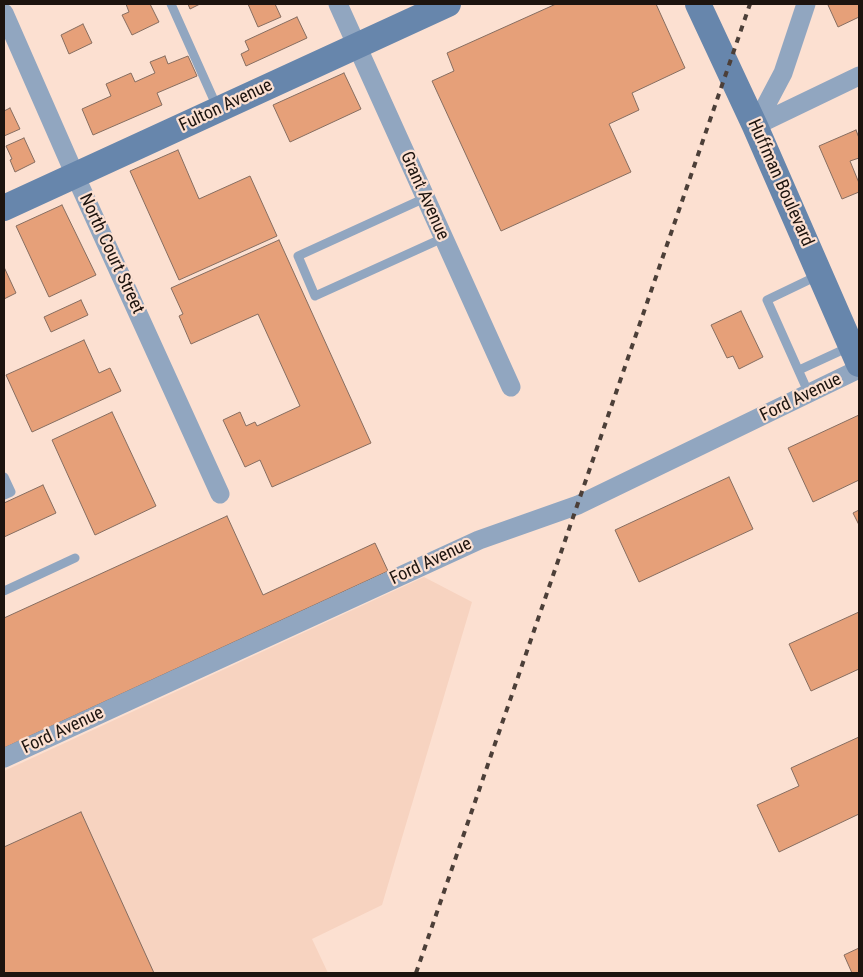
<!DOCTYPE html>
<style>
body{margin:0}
#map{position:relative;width:863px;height:977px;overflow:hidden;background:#fce0d1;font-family:"Roboto Condensed",sans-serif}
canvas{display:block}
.frame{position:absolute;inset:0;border:5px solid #1d140f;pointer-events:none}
</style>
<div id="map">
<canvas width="863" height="977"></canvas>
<div class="frame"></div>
</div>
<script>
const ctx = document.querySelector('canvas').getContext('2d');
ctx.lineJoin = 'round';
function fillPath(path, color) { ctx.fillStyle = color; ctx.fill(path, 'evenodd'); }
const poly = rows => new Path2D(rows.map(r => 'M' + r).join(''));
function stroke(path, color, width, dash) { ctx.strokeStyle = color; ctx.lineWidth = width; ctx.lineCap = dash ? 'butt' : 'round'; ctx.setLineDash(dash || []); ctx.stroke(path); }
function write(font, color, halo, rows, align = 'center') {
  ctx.font = font + ' "Roboto Condensed",sans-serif'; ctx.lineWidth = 4.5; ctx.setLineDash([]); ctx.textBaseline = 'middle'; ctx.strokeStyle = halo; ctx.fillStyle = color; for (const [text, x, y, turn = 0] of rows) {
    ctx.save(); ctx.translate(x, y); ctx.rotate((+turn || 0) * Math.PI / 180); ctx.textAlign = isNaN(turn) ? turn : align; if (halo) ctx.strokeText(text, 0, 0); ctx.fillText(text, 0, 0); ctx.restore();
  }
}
fillPath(poly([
 [424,577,472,602,382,905,312,939,328,973,4,973,4,771]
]), '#f7d3c0');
const building = poly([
 [126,4,150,4,159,22,132,35,122,15,129,12,126,4],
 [188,4,200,4,190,9,188,4],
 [248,4,275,4,281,17,258,27,248,4],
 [556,4,656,4,685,68,632,93,639,110,609,124,631,172,501,231,432,81,454,71,447,53,556,4],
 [830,4,859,4,859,17,838,27,828,5,830,4],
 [297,17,307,38,246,66,241,54,249,50,245,41,297,17],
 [83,24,92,43,69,54,61,35,83,24],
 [165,56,168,64,188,56,197,76,157,93,162,105,93,135,82,109,111,96,106,84,131,73,135,82,155,73,150,62,165,56],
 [344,73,361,109,290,142,273,105,344,73],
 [10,108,20,129,4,136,4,111,10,108],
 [856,130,859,138,859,158,850,161,859,183,859,192,842,199,819,146,856,130],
 [24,138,35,162,15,172,10,160,12,159,6,146,24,138],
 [178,150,199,199,250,176,277,236,179,280,130,171,178,150],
 [62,205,96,275,49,297,16,226,62,205],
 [279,240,371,443,272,487,260,460,245,467,223,420,240,412,246,426,255,422,257,426,300,406,258,314,191,344,179,316,183,314,171,288,279,240],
 [4,267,16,293,4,299,4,267],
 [81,300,88,315,51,332,44,317,81,300],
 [741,311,763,357,739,369,733,356,727,358,711,325,741,311],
 [84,340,99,373,110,368,121,391,32,432,6,375,84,340],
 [112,412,156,506,95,535,52,440,112,412],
 [859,415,859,480,813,502,788,448,859,415],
 [729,477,753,529,639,582,615,530,729,477],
 [43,485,56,513,4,537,4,503,43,485],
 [859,510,859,525,853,513,859,510],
 [227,516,263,595,375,543,388,571,4,748,4,618,227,516],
 [859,612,859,669,811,691,789,644,859,612],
 [859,737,859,814,779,852,757,805,799,786,791,768,859,737],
 [81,812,154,973,4,973,4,847,81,812],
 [859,948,859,973,852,973,844,955,859,948]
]);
fillPath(building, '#e6a079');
stroke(building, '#866d60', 1);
stroke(poly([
 [171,4,217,107],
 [425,198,298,256,315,296,443,238],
 [799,370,849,347],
 [809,394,767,300,817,276],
 [4,477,11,492,4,495],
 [4,591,75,558]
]), '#91a6c0', 9);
stroke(poly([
 [338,4,511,387],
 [4,13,75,175,220,494],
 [755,126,783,73,806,4],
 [755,126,859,76],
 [4,758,479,540,578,505,859,369]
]), '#91a6c0', 19);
stroke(poly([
 [698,4,755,126,859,364],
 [4,208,448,4]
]), '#6786ac', 26);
stroke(poly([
 [416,973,750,4]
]), '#4c3f38', 4, [6, 6]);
write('18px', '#1d140f', '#fce0d1', [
 ["Fulton Avenue",226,106,-25],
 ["Huffman Boulevard",780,183,66],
 ["Grant Avenue",424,196,66],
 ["North Court Street",111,254,65],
 ["Ford Avenue",801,398,-26],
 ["Ford Avenue",431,562,-25],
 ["Ford Avenue",63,731,-25]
]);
</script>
